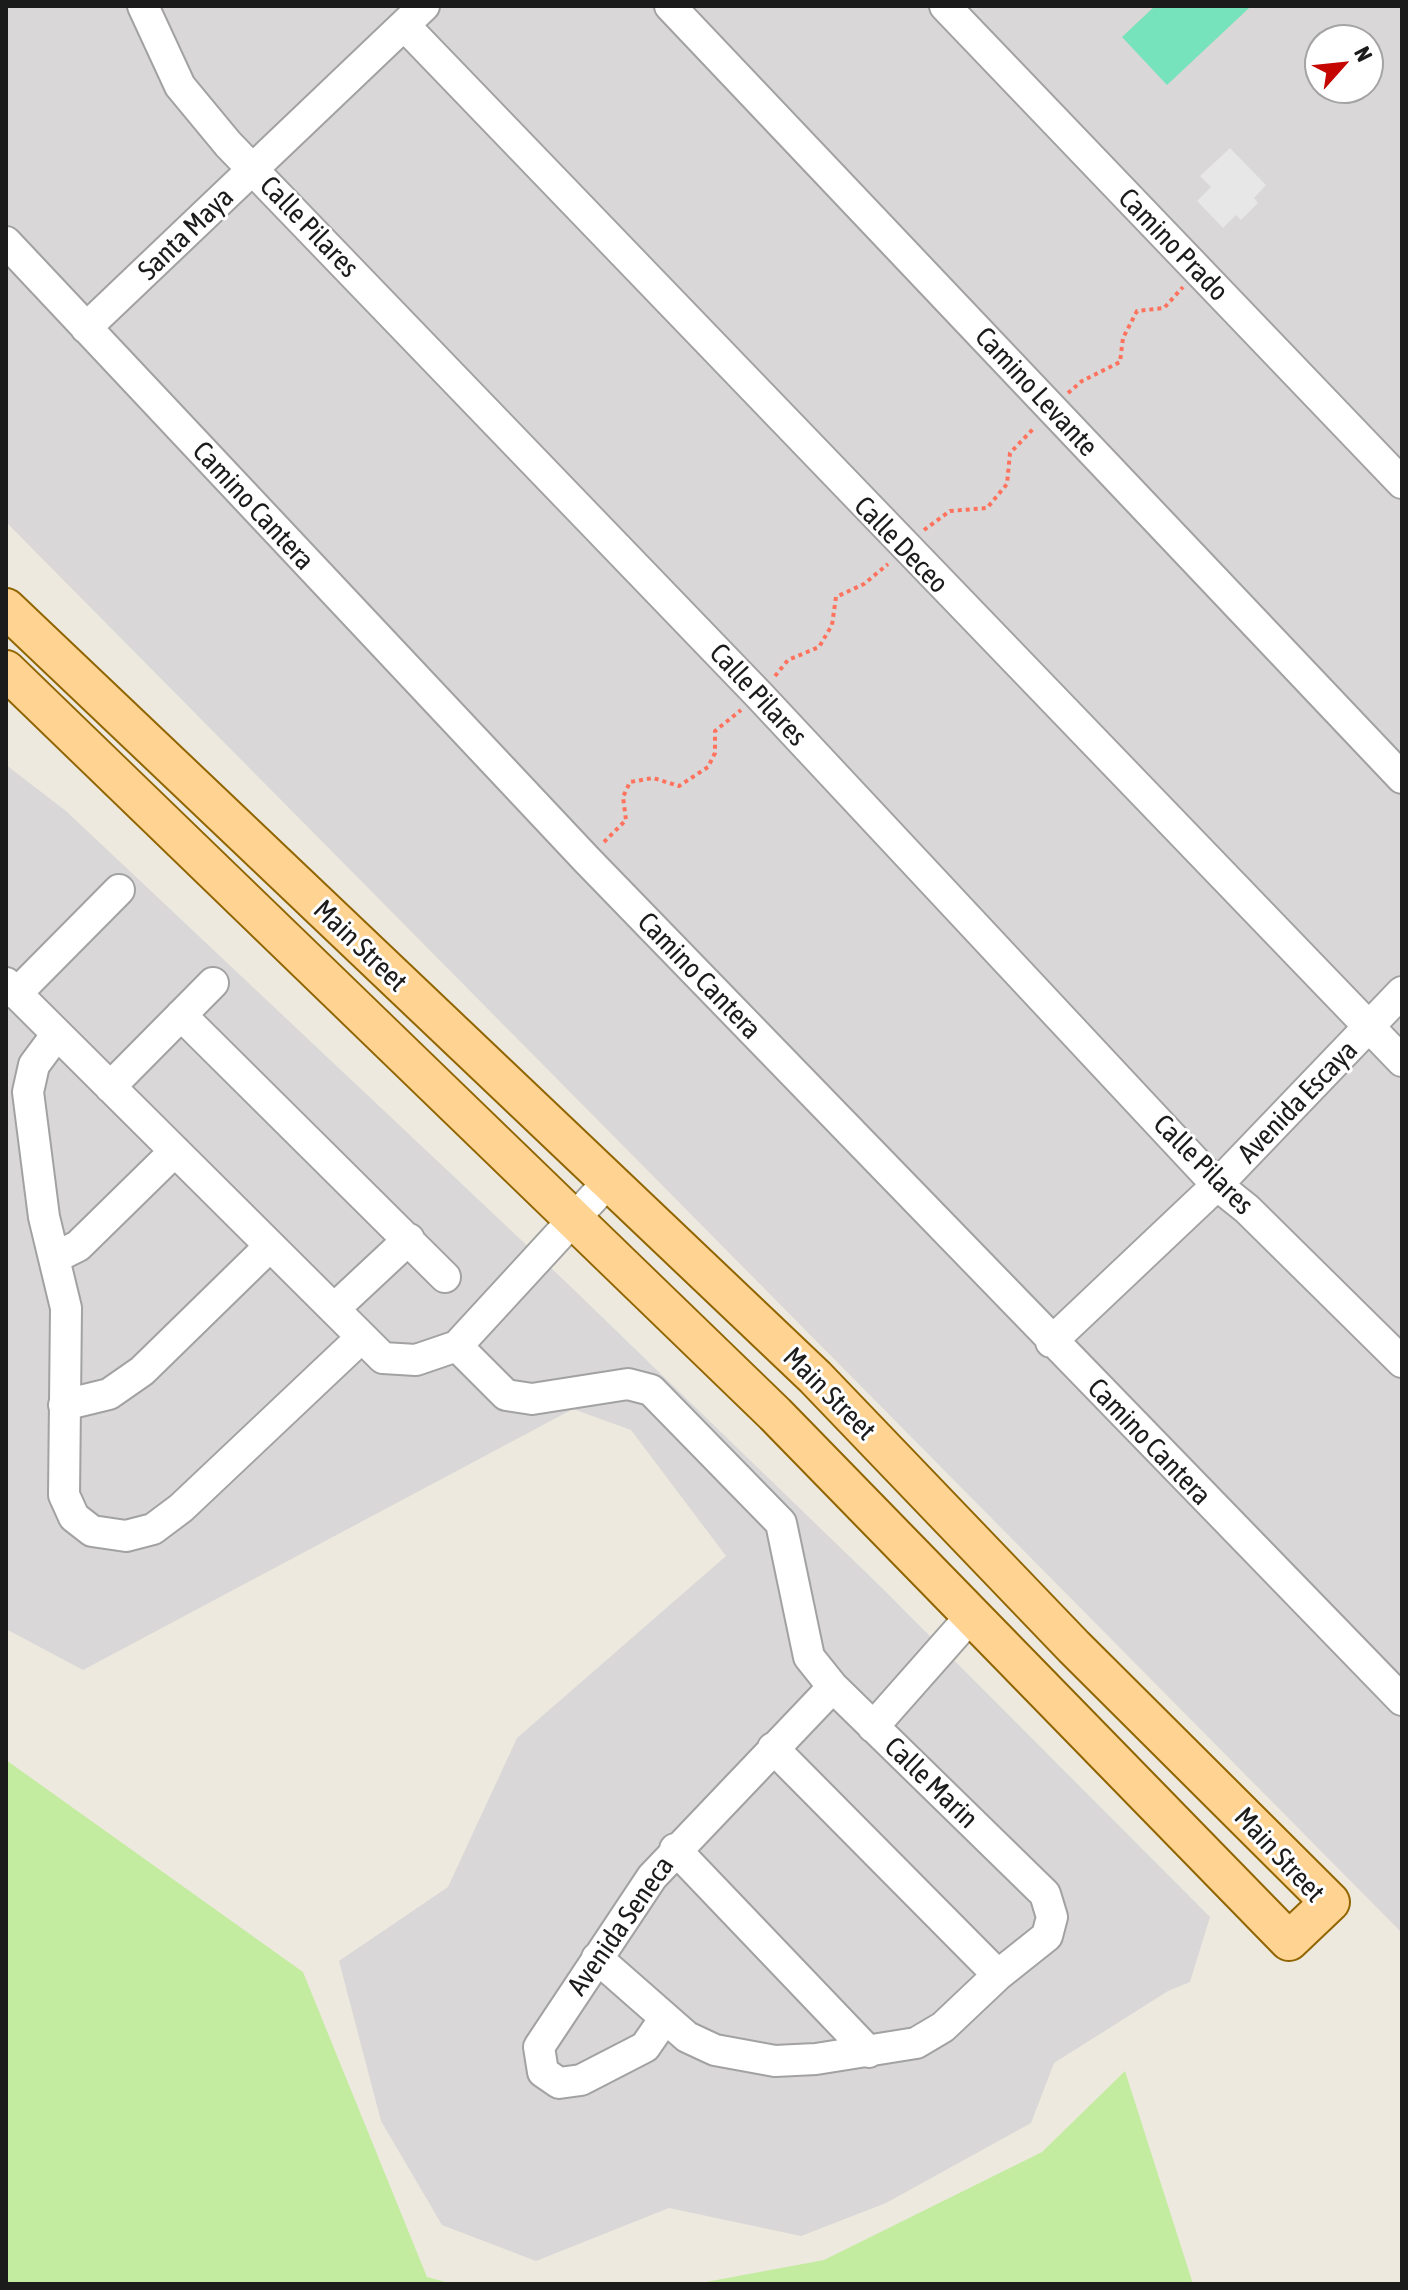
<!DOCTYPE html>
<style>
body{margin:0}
#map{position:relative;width:1408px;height:2290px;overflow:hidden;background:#ede9df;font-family:"Asap Condensed",sans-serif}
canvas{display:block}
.frame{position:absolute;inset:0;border:8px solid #1b1b1b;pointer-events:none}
.north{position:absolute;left:1304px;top:24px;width:80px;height:80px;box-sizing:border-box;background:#fff;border:2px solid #a4a4a4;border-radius:50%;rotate:63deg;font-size:22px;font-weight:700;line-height:32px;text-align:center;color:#1b1b1b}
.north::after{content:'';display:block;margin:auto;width:28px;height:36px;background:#c50500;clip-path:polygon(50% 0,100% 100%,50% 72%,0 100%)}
</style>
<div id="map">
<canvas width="1408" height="2290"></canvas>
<div class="frame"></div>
<div class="north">N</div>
</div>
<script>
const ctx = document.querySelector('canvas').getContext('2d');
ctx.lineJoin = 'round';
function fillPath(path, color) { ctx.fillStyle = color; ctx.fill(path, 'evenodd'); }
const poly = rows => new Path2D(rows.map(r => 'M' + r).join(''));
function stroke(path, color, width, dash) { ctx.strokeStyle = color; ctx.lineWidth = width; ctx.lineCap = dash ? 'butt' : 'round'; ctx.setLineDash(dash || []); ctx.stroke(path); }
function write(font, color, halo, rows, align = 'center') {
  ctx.font = font + ' "Asap Condensed",sans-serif'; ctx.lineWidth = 6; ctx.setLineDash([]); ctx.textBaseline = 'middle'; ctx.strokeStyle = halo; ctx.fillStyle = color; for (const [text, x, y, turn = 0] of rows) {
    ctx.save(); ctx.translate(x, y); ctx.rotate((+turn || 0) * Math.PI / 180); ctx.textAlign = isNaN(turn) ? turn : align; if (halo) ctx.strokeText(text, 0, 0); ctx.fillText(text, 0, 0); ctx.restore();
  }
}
fillPath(poly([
 [6,6,1402,6,1402,1933,6,522],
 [1320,40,1368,40,1368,88,1320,88],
 [6,765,66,811,570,1286,881,1587,1210,1917,1190,1982,1168,1991,1054,2063,1031,2123,886,2203,801,2236,669,2208,536,2261,442,2225,381,2121,339,1961,448,1887,517,1738,726,1556,631,1430,573,1409,83,1670,6,1629]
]), '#d9d7d7');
fillPath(poly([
 [6,1760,303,1972,427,2277,453,2284,6,2284],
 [1125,2071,1193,2284,695,2284,824,2260,1042,2152]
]), '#c4eca0');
fillPath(poly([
 [1155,6,1247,6,1249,8,1167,85,1122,37]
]), '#76e3bc');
fillPath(poly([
 [1230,148,1266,185,1254,198,1258,203,1241,220,1236,215,1223,228,1197,201,1211,187,1200,176]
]), '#e7e7e7');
const minor = poly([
 [143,6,180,86,228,144,759,695,1217,1185,1247,1209,1402,1362],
 [670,6,1402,778],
 [945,6,1402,483],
 [404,25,1402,1061],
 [6,242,587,860,1402,1700],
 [86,328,424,6],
 [6,983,383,1358,416,1360,457,1346,607,1183],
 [16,994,119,890],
 [181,1015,445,1277],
 [57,1034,34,1065,28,1092,44,1217,66,1308,64,1495,74,1517,92,1531,126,1536,153,1529,181,1508,362,1337],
 [110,1087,213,983],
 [54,1258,78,1246,175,1151],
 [334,1309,409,1239],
 [1051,1342,1217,1185,1402,992],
 [457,1346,506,1395,532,1399,628,1384,651,1390,781,1523,809,1657,833,1687,1045,1894,1052,1917,1047,1936,998,1975,943,2027,916,2043,816,2059,775,2061,715,2050,687,2037,597,1958],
 [64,1405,109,1394,142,1371,270,1246],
 [873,1727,972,1615],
 [773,1748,998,1975],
 [675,1849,869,2052],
 [665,2018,645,2047,581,2080,559,2083,543,2072,539,2047,652,1877,833,1687]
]);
const major = poly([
 [6,608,815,1377,1074,1647,1330,1902,1289,1941,775,1414,6,670]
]);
stroke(minor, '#a2a2a2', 34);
stroke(major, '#916500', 42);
stroke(poly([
 [1068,393,1082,381,1120,362,1123,338,1137,311,1164,308,1183,287],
 [924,530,950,511,987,508,1007,484,1010,453,1034,428],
 [775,676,788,660,819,647,832,625,836,597,864,584,888,564],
 [604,842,626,820,623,797,630,782,653,778,679,786,708,767,715,753,715,731,741,710]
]), '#ff735e', 4, [4, 4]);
stroke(minor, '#fff', 30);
stroke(major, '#ffd392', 38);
write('28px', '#1b1b1b', '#fff', [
 ["Calle Pilares",309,227,46],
 ["Santa Maya",186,234,-44],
 ["Camino Prado",1173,245,46],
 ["Camino Levante",1036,392,47],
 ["Camino Cantera",253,506,47],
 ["Calle Deceo",901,545,46],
 ["Calle Pilares",758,695,47],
 ["Main Street",360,946,44],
 ["Camino Cantera",699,976,46],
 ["Avenida Escaya",1298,1102,-46],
 ["Calle Pilares",1203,1165,45],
 ["Main Street",829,1394,45],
 ["Camino Cantera",1149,1442,46],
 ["Calle Marin",931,1783,44],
 ["Main Street",1279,1855,47],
 ["Avenida Seneca",621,1926,-55]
]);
</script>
